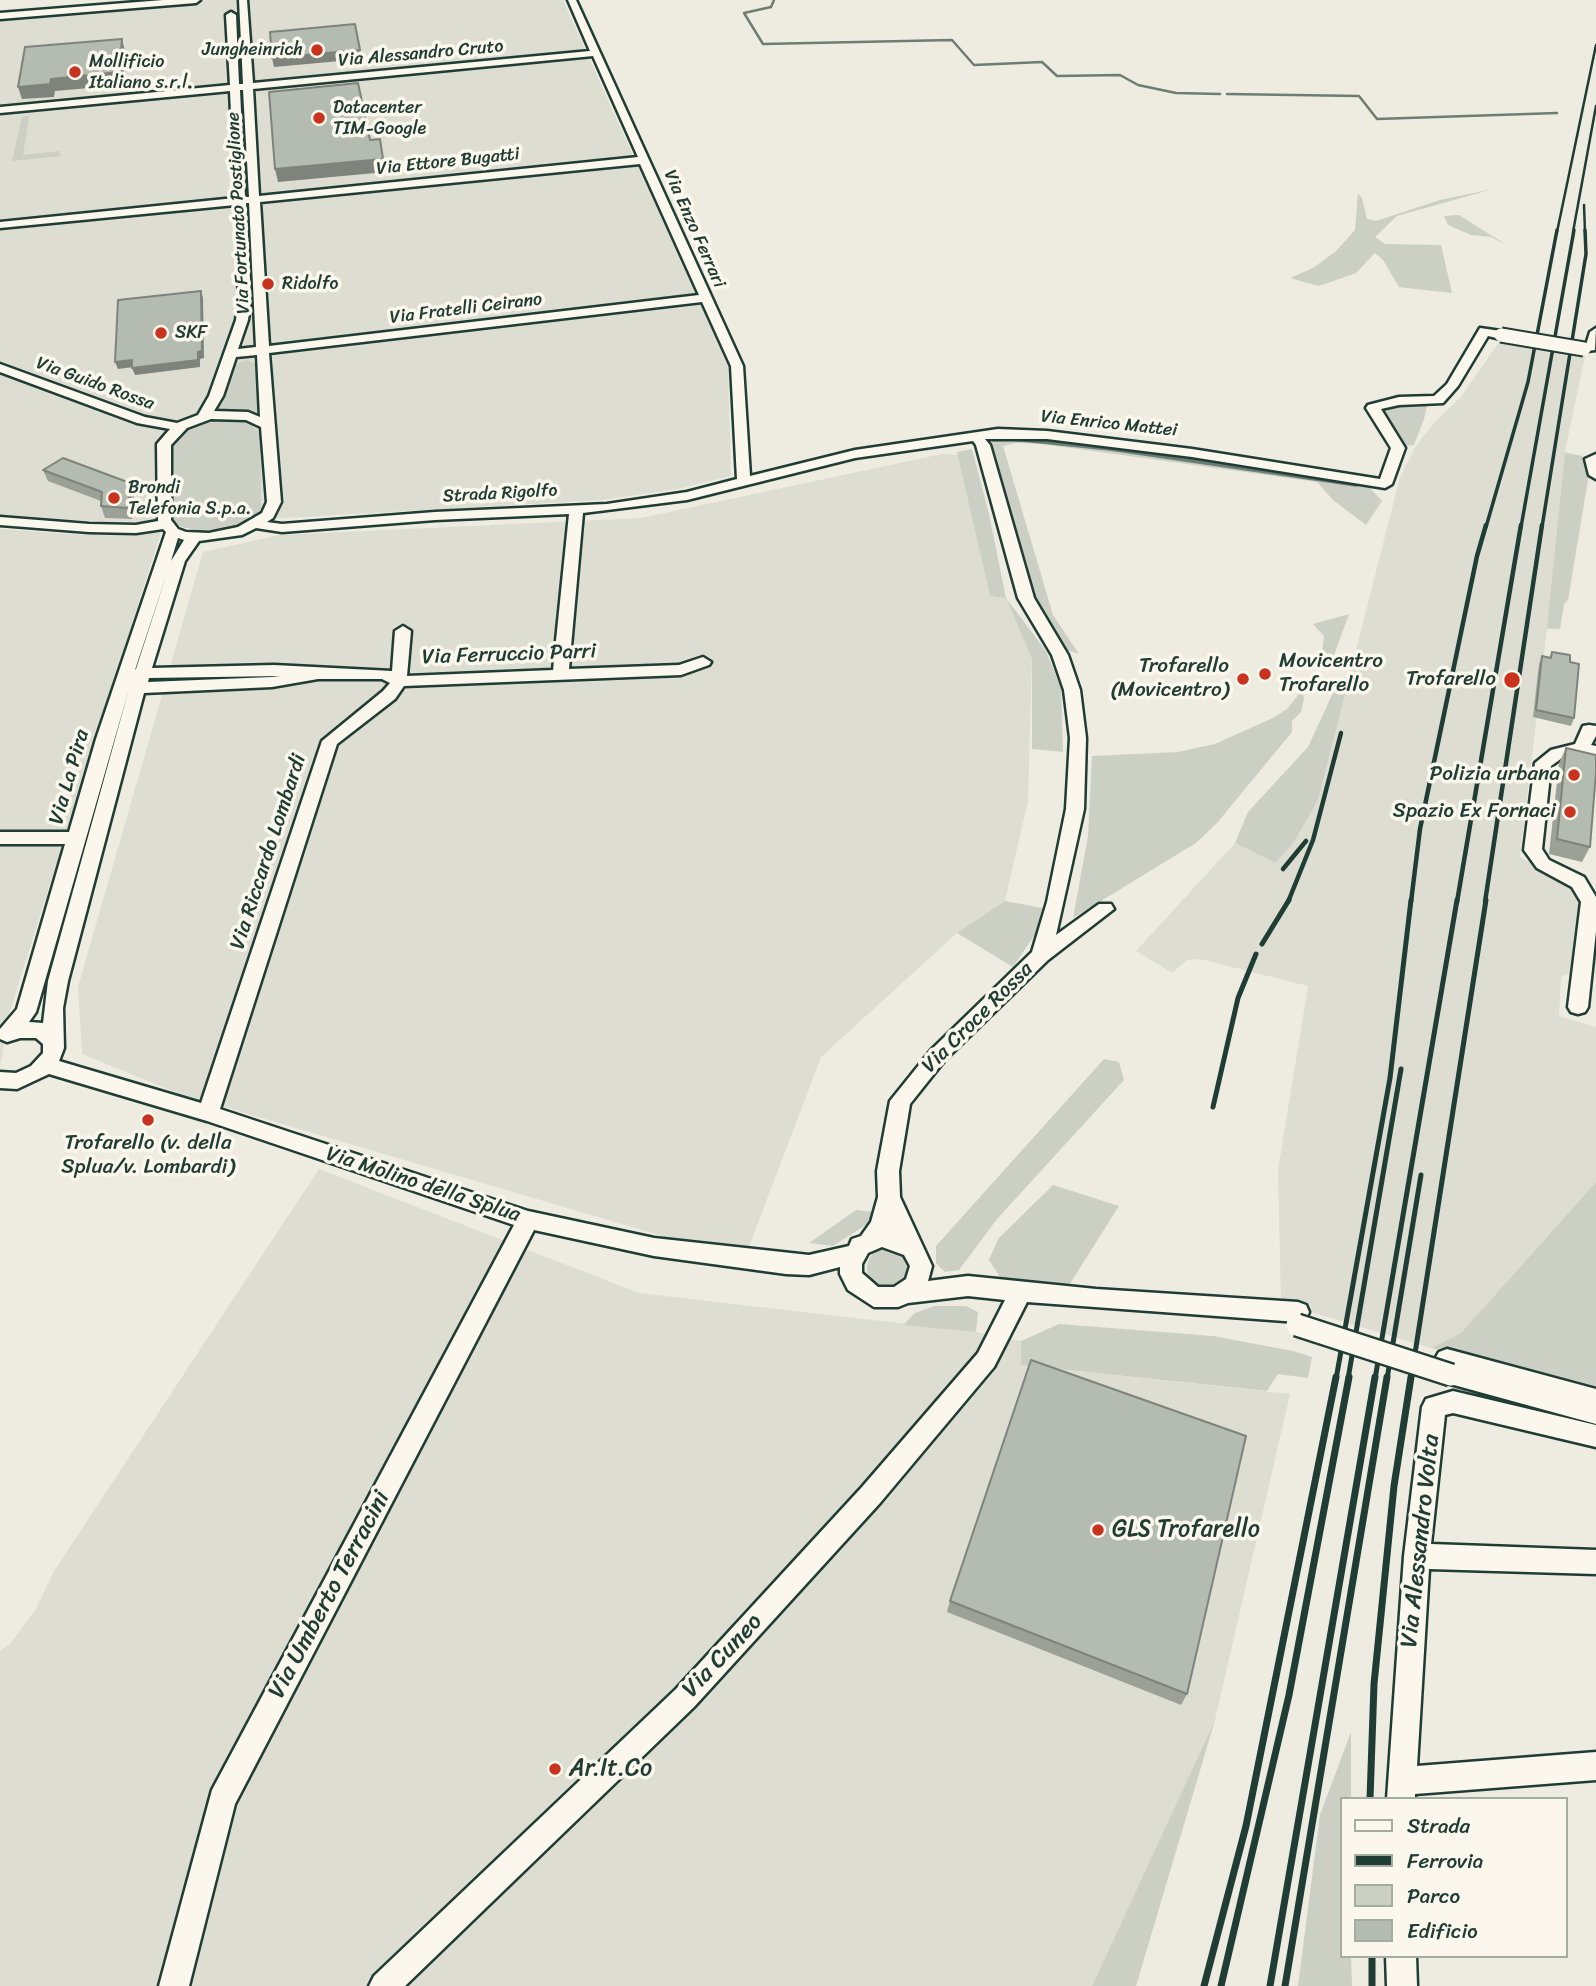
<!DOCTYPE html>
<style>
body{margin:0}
#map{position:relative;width:1596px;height:1986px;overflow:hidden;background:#eeece1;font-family:Sriracha,sans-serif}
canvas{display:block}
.legend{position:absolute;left:1340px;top:1797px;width:228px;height:161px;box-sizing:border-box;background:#fbf7ec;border:2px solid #a3ada2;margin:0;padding:9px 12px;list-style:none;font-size:21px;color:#1f3d34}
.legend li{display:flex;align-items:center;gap:14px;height:35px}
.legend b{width:35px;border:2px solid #a3ada2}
</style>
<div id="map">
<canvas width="1596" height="1986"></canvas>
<ul class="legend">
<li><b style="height:9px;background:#fbf7ec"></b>Strada</li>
<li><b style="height:9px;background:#1f3d34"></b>Ferrovia</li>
<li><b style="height:19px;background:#cbcfc4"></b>Parco</li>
<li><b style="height:19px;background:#b4bbb0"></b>Edificio</li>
</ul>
</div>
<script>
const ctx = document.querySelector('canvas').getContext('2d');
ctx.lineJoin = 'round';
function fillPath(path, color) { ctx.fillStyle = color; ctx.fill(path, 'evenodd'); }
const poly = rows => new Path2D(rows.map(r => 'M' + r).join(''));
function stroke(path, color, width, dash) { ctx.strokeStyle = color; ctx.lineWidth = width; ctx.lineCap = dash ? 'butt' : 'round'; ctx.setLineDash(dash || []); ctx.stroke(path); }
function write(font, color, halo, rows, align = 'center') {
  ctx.font = font + ' Sriracha,sans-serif'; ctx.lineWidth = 7; ctx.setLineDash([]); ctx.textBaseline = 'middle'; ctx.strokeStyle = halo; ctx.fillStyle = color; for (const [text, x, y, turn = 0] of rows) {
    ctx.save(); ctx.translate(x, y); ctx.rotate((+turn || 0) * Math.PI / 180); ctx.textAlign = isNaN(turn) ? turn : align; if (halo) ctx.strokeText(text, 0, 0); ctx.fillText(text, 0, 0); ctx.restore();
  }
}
fillPath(poly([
 [161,0,563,0,728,366,731,476,678,489,602,500,285,518,135,522,63,520,0,515,0,13],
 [1503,336,1586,351,1565,452,1582,456,1568,600,1564,604,1560,629,1547,629,1520,857,1574,886,1585,906,1576,971,1561,977,1559,1016,1596,1027,1596,1182,1461,1333,1431,1348,1281,1303,1278,1170,1308,986,1200,959,1187,960,1172,973,1136,951,1235,843,1275,863,1318,800,1400,477,1415,447,1433,424,1461,397],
 [942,454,958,455,990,596,1006,598,1032,659,1028,801,1005,901,957,933,821,1057,744,1260,180,1094,82,1054,78,987,203,552,279,535,641,518],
 [0,529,87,535,161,532,10,1011,0,1067],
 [319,1169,639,1293,976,1332,1021,1341,1021,1365,1290,1394,1215,1720,1092,1986,0,1986,0,1651,10,1644,37,1607,54,1571]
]), '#ddddd2');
fillPath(poly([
 [29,116,23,155,59,151,61,156,12,161,22,117],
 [1493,189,1397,216,1375,237,1385,244,1441,245,1452,293,1399,287,1383,260,1375,253,1356,273,1319,286,1290,278,1313,268,1336,251,1355,230,1358,193,1362,198,1367,219,1376,221,1440,200],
 [1459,215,1508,246,1491,237,1471,235,1448,225,1444,216],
 [247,360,257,364,259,412,217,410,233,366],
 [1418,405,1427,406,1424,419,1414,445,1405,446,1383,422,1380,410,1393,406],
 [223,418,245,420,260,433,261,509,245,523,223,530,201,531,182,527,174,522,171,514,172,442,189,427],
 [1000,435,1041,436,1312,475,1370,488,1382,501,1366,525,1333,500,1317,482,1042,444,1015,443,1003,446,1053,615,1079,654,1067,650,1037,602,991,443],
 [972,449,989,514,1006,598,1046,651,1061,688,1063,752,1032,749,1032,659,1006,598,990,596,957,452],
 [1565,453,1582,456,1589,474,1568,600,1564,604,1560,629,1547,628],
 [1349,614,1330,666,1321,662,1324,636,1313,624],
 [1350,675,1318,800,1295,840,1275,863,1235,843,1248,812,1308,747,1338,682],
 [1302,690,1304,698,1301,712,1292,721,1292,732,1217,823,1196,843,1073,918,1088,836,1092,756,1178,752,1215,744,1275,717,1287,709],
 [1005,901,1042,908,1036,933,1013,967,957,933],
 [1104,1059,1119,1062,1124,1080,997,1219,959,1270,945,1272,936,1263,936,1246],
 [1596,1182,1596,1387,1431,1348,1461,1333],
 [1053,1185,1119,1206,1066,1290,1002,1280,989,1260,998,1239],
 [856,1210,875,1212,872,1221,833,1246,809,1243],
 '867 1268a20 20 0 1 1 40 0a20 20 0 1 1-40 0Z',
 [934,1306,966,1306,978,1312,976,1332,903,1325,915,1313],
 [1059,1324,1213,1336,1293,1351,1312,1357,1308,1378,1278,1374,1267,1391,1021,1365,1021,1341],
 [1215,1720,1136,1986,1092,1986],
 [1351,1732,1351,1799,1342,1799,1342,1956,1351,1956,1352,1986,1298,1986,1320,1815]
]), '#cbcfc4');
stroke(poly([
 [774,0,771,7,744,13,763,44,952,40,974,65,1042,62,1057,76,1120,75,1138,85,1176,93,1220,94],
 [1227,94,1359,96,1377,119,1557,113]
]), '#6c7d74', 2.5);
stroke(poly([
 [1012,439,1110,449,1356,485]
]), '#6c7d74', 3.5);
const minor = poly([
 [163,0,200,0,196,3,0,19,0,13,163,0],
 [239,0,247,0,253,83,590,51,568,0,576,0,743,366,750,476,855,450,998,429,1047,431,1192,449,1380,479,1391,448,1366,408,1368,405,1399,397,1434,396,1447,384,1480,328,1501,331,1507,335,1501,339,1488,336,1458,386,1443,403,1399,405,1381,409,1405,448,1392,484,1385,488,1192,457,1047,439,985,439,990,445,1034,598,1068,655,1080,690,1086,738,1084,809,1056,935,1099,904,1111,904,1114,909,1048,960,945,1060,910,1104,899,1171,900,1197,932,1266,928,1281,968,1276,1096,1289,1298,1302,1306,1305,1309,1312,1306,1319,1298,1322,1027,1302,994,1367,880,1503,694,1707,405,1986,369,1986,374,1976,676,1689,862,1487,978,1353,1005,1300,968,1296,908,1303,898,1307,874,1307,848,1290,840,1274,840,1267,809,1275,786,1274,654,1256,534,1230,235,1804,189,1986,159,1986,212,1790,514,1225,207,1121,49,1074,17,1089,0,1088,0,1072,16,1073,31,1066,43,1053,43,1044,36,1038,20,1038,7,1042,0,1039,0,1029,17,1009,65,844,0,844,0,832,69,832,96,739,166,532,163,529,136,533,89,532,0,525,0,517,89,524,136,525,158,521,157,444,170,429,137,423,0,372,0,364,145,417,177,423,198,415,209,396,236,320,239,299,235,205,0,228,0,222,235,198,230,91,0,113,0,107,230,85,226,15,231,12,236,15,239,84,243,84,239,0],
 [593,56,638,157,259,196,253,89,593,56],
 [240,90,243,90,249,197,245,197,240,90],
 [640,164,699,295,269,346,260,202,640,164],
 [246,203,249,203,256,347,238,349,248,320,251,299,246,203],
 [702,302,731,366,737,479,687,492,607,504,435,512,282,524,267,522,273,518,281,502,269,353,702,302],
 [257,355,260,417,248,412,214,411,223,396,236,357,257,355],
 [211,419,246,420,261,427,267,502,262,513,238,527,209,533,186,532,178,529,171,520,171,445,187,428,211,419],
 [973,441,976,445,1018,598,1052,655,1064,690,1070,738,1066,809,1047,902,1032,952,931,1050,890,1101,877,1171,878,1197,871,1222,861,1236,852,1239,849,1246,809,1255,654,1238,528,1211,220,1109,337,744,395,699,404,686,681,675,709,665,711,662,703,657,679,665,569,669,583,513,687,500,855,458,973,441],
 [569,514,553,670,407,676,411,631,403,626,395,631,392,671,274,665,152,668,185,561,199,541,242,535,256,528,282,532,435,520,569,514],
 [178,538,184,540,171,561,178,538],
 [168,570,136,669,135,670,168,570],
 [280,676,272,677,148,682,149,678,280,676],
 [318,679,382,679,390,683,383,691,322,741,201,1103,59,1061,64,1048,63,1008,68,981,144,693,272,687,318,679],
 [129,689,48,981,43,1023,29,1022,36,1012,129,689],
 [882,1247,904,1255,910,1266,906,1279,894,1287,878,1287,862,1273,862,1264,868,1253,882,1247],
 [1596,328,1595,350,1580,352,1580,346,1586,345,1590,332,1596,328],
 [1596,454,1596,479,1589,475,1585,459,1596,454],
 [1589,725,1596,726,1596,736,1591,745,1596,746,1596,757,1582,754,1562,758,1551,766,1542,849,1549,860,1584,877,1596,897,1596,931,1588,1007,1585,1012,1578,1014,1571,1012,1568,1007,1581,902,1572,887,1537,868,1524,850,1535,763,1551,750,1575,744,1583,726,1589,725],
 [1447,1349,1596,1389,1596,1424,1443,1382,1439,1375,1443,1368,1435,1359,1439,1352,1447,1349],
 [1453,1391,1596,1425,1596,1447,1453,1413,1445,1415,1431,1544,1596,1550,1596,1574,1429,1569,1417,1766,1596,1752,1596,1780,1415,1794,1415,1799,1387,1799,1404,1556,1422,1407,1426,1399,1453,1391],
 [1386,1956,1416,1956,1417,1986,1387,1986,1386,1956]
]);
stroke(minor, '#1f3d34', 5);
fillPath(minor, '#fbf7ec');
stroke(poly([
 [1584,205,1585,232],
 [1557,232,1596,45],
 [1573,232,1596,106]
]), '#1f3d34', 2.5);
stroke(poly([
 [1486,527,1528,382,1557,230],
 [1521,527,1574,230],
 [1542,527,1586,254,1585,230]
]), '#1f3d34', 3.5);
stroke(poly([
 [1283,869,1306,841],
 [1288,902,1313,840,1341,733],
 [1411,902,1420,829,1477,556,1486,525],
 [1457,902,1521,525],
 [1485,902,1542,525]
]), '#1f3d34', 4.5);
stroke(poly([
 [1262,944,1289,900],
 [1213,1107,1238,998,1256,954],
 [1336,1379,1390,1078,1411,900],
 [1348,1379,1401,1069],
 [1375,1379,1457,900],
 [1387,1379,1421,1175],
 [1411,1379,1486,900]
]), '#1f3d34', 5);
stroke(poly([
 [1370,1799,1374,1684,1394,1486,1411,1377],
 [1372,1956,1372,1986],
 [1204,1986,1246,1826,1336,1377],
 [1221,1986,1289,1695,1349,1377],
 [1270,1986,1375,1377],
 [1285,1986,1387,1377]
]), '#1f3d34', 7);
const minorBridgeFar1 = poly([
 [1501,335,1584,349]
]);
const minorBridge = poly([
 [1297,1325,1451,1375]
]);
stroke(minorBridgeFar1, '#1f3d34', 17, []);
stroke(minorBridge, '#1f3d34', 26, []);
stroke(minorBridgeFar1, '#fbf7ec', 13);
stroke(minorBridge, '#fbf7ec', 21);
fillPath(poly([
 [43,470,130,483,134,494,132,519,105,518,101,506,101,501,48,481],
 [1552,652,1570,662,1574,718,1571,726,1533,717,1539,664,1542,656,1549,658],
 [1566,748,1590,847,1582,862,1549,854,1559,763],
 [950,1601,1187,1694,1181,1705,947,1612]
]), '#9ba197');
fillPath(poly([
 [122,39,125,51,123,85,55,91,54,97,22,99,18,87,51,79],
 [360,50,362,59,274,67,272,58],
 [380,139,386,172,278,182,275,169],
 [201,291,203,298,204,358,200,359,200,367,135,375,132,368],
 [132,360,134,367,118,369,115,362],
 [130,483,134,494,132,519,128,508]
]), '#7e837b');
const building = poly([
 [355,24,360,50,272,58,270,32,355,24],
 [122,39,119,72,51,79,50,84,18,87,25,47,122,39],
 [358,83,370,140,380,139,383,159,275,169,269,92,358,83],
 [201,291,202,351,198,352,198,360,132,368,132,360,115,362,118,300,201,291],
 [63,458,130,483,128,508,101,506,102,492,43,470,63,458],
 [1552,652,1570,655,1570,662,1579,664,1574,718,1536,710,1542,656,1551,658,1552,652],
 [1566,748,1596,755,1596,773,1590,847,1557,839,1566,748],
 [1031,1360,1246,1436,1187,1694,950,1601,1031,1360]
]);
fillPath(building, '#b4bbb0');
stroke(building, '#7e837b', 2);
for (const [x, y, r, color] of [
 [317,50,7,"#c8321e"],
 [75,72,7,"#c8321e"],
 [319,118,7,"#c8321e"],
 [268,284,7,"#c8321e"],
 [161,333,7,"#c8321e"],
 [114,498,7,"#c8321e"],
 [1265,674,7,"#c8321e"],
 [1243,679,7,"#c8321e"],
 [1512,680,9,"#c8321e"],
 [1574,775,7,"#c8321e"],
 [1570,812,7,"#c8321e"],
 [148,1120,7,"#c8321e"],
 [1098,1530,7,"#c8321e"],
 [555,1769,7,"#c8321e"]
]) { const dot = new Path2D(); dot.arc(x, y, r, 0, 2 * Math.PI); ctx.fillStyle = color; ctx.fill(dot); stroke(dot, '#fbf7ec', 2.5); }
write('18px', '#1f3d34', '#fbf7ec', [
 ["Jungheinrich",303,50,"right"],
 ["Mollificio",89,62],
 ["Italiano s.r.l.",89,83],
 ["Datacenter",333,108],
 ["TIM-Google",333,129],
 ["Ridolfo",282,284],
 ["SKF",175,333],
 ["Brondi",128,488],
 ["Telefonia S.p.a.",128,509]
], 'left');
write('18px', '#1f3d34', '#fbf7ec', [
 ["Via Alessandro Cruto",421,54,-5],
 ["Via Ettore Bugatti",448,162,-6],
 ["Via Fortunato Postiglione",239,213,-93],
 ["Via Enzo Ferrari",694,229,66],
 ["Via Fratelli Ceirano",466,309,-7],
 ["Via Guido Rossa",95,384,20],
 ["Via Enrico Mattei",1109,424,6],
 ["Strada Rigolfo",500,494,-3]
]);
write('21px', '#1f3d34', '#fbf7ec', [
 ["Via Ferruccio Parri",509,655,-2],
 ["Via La Pira",70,777,-74],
 ["Via Riccardo Lombardi",269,852,-72],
 ["Via Croce Rossa",978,1018,-45],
 ["Via Molino della Splua",423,1185,18]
]);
write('21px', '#1f3d34', '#fbf7ec', [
 ["Movicentro",1279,662,"left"],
 ["Trofarello",1279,686,"left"],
 ["Trofarello",1229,667],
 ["(Movicentro)",1229,691],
 ["Trofarello",1496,680],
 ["Polizia urbana",1560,775],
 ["Spazio Ex Fornaci",1556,812],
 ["Trofarello (v. della",148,1144,"center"],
 ["Splua/v. Lombardi)",148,1168,"center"]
], 'right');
write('24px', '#1f3d34', '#fbf7ec', [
 ["GLS Trofarello",1112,1530],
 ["Ar.It.Co",569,1769]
], 'left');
write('24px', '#1f3d34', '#fbf7ec', [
 ["Via Alessandro Volta",1421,1541,-84],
 ["Via Umberto Terracini",330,1595,-62],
 ["Via Cuneo",723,1656,-47]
]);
</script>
